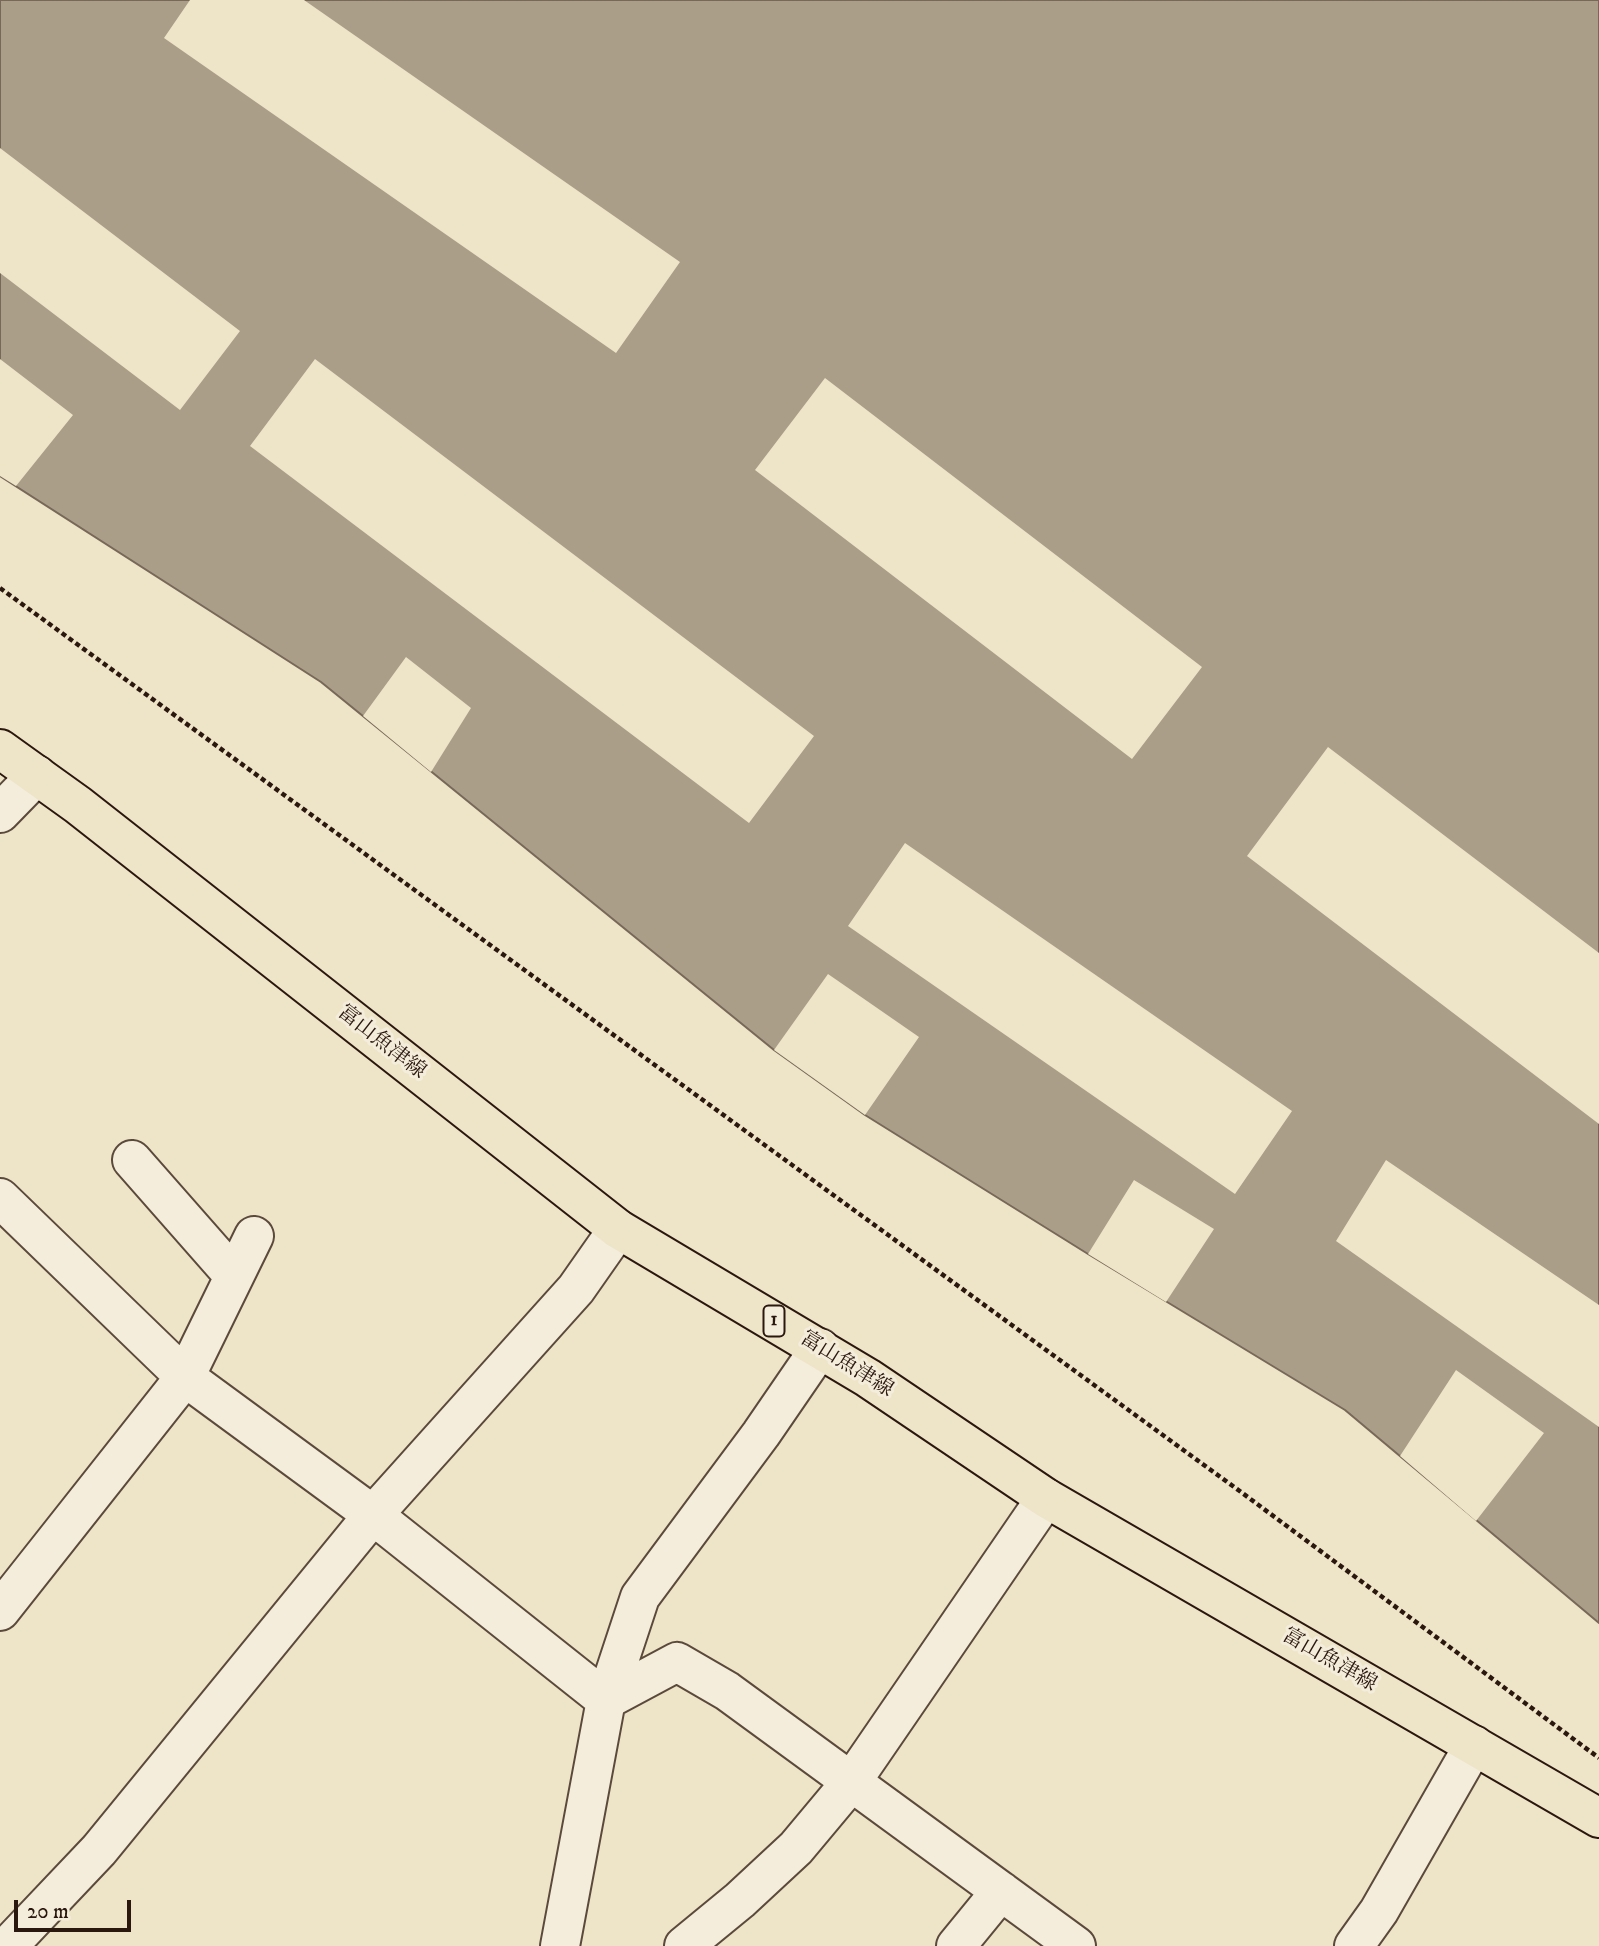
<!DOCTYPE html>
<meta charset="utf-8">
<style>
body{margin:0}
#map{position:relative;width:1599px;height:1946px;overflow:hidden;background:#eee4c8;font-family:"IM FELL DW Pica",serif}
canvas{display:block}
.scale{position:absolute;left:14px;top:1900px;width:117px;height:32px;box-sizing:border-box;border:4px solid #2a170e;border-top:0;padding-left:9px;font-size:21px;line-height:24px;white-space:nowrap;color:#2a170e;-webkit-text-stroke:5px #f4eddb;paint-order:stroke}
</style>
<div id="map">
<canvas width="1599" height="1946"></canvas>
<div class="scale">20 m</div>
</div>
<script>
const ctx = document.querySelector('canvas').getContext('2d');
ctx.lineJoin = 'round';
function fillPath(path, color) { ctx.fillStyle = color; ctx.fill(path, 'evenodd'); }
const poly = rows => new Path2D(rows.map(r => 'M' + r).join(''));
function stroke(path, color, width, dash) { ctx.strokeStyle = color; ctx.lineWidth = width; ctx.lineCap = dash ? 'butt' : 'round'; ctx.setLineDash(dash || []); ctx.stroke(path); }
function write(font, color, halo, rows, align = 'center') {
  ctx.font = font + ' "IM FELL DW Pica","Noto Serif JP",serif'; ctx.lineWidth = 6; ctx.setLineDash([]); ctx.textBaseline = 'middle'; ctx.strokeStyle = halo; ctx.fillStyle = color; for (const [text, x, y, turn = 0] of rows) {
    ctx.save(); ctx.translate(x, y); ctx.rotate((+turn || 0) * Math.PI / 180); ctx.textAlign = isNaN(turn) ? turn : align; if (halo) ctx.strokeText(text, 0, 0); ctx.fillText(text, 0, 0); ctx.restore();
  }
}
const water = poly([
 [0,0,1599,0,1599,1623,1345,1410,1088,1254,865,1115,774,1050,321,682,0,476,0,0]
]);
fillPath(water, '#ab9e89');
stroke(water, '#776858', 2);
fillPath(poly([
 [190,0,304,0,680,262,616,353,164,38],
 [0,148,240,331,180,410,0,273],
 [0,359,73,415,16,486,0,476],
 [315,359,814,736,749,823,250,446],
 [825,378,1202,667,1132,759,755,470],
 [406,657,471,708,431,772,363,716],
 [1328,747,1599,953,1599,1124,1247,856],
 [905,843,1292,1111,1235,1194,848,926],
 [828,974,919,1037,865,1115,774,1050],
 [1386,1160,1599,1305,1599,1427,1336,1241],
 [1134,1180,1214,1229,1166,1302,1088,1254],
 [1456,1370,1544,1433,1476,1521,1400,1456]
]), '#eee4c8');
const street = poly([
 [0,813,37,775],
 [132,1160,234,1276],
 [0,1198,185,1377,373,1515,606,1700],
 [0,1611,185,1377,254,1236],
 [606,1700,677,1662,727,1691,1076,1946],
 [8,1946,99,1850,373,1515,576,1289,618,1229],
 [560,1946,606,1700,640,1597,761,1434,820,1348],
 [684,1946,740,1900,796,1848,852,1781,1046,1498],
 [956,1946,1001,1891],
 [1354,1946,1379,1911,1474,1745]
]);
const primary = poly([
 [0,749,78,805,618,1229,868,1378,1046,1498,1599,1818]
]);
stroke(street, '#5b4a3c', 42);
stroke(primary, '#2a170e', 42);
stroke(poly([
 [0,588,1241,1492,1599,1758]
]), '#2a170e', 4.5, [5, 3.5]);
stroke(street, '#f4eddb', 38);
stroke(primary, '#eee4c8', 38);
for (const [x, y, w] of [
 [774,1321,21]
]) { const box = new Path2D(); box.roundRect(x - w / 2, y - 15.5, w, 31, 5); ctx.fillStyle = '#f4eddb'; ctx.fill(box); stroke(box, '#2a170e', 2); }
write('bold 19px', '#2a170e', null, [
 ["1",774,1321]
]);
write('21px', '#2a170e', '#f4eddb', [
 ["富山魚津線",381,1043,38],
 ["富山魚津線",846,1365,32],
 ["富山魚津線",1329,1661,30]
]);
</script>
